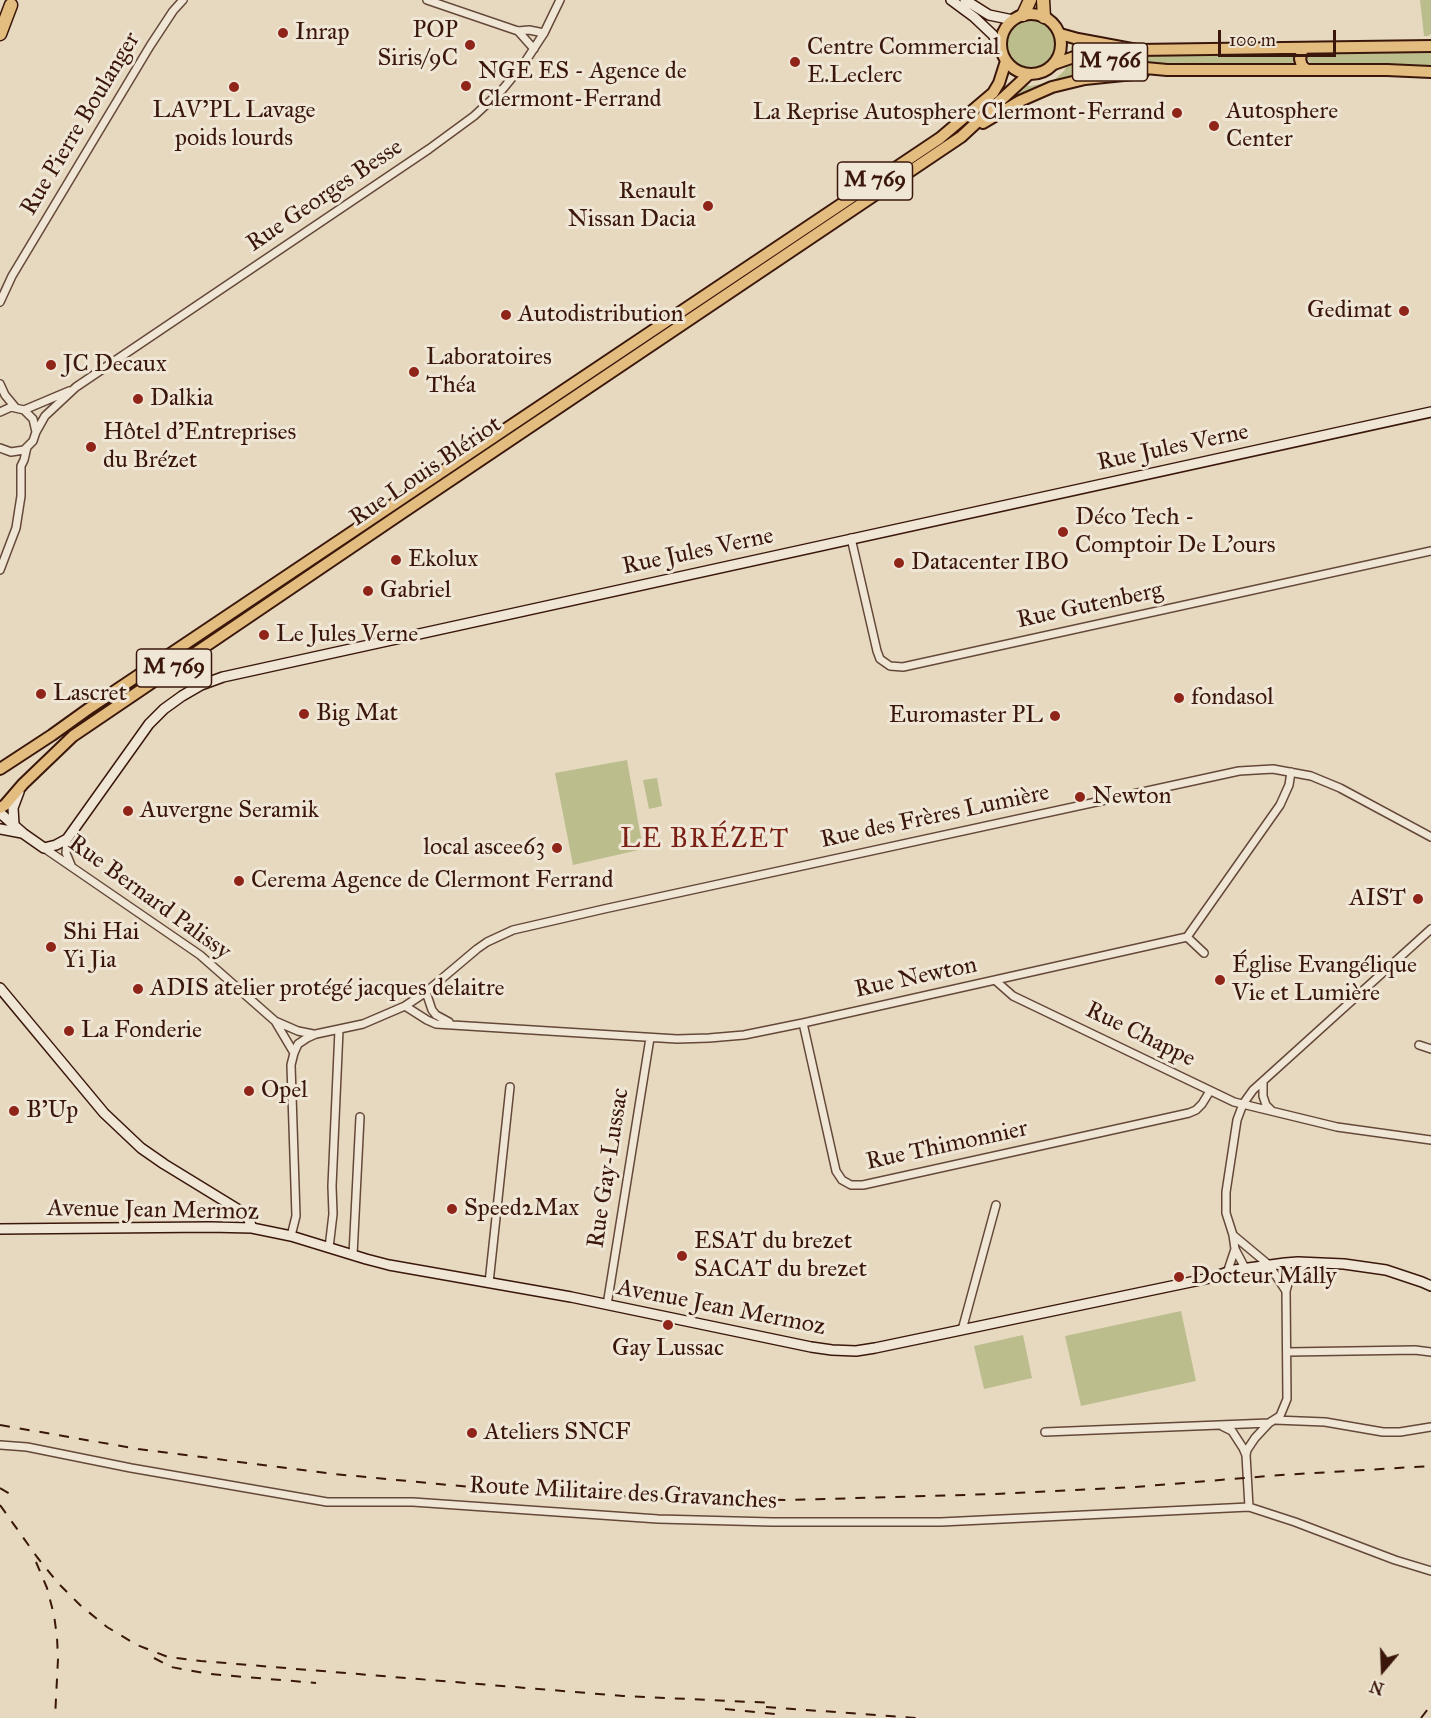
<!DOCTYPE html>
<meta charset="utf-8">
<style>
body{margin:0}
#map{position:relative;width:1431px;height:1718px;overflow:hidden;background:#e6d9c0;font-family:"IM FELL Great Primer",serif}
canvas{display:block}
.north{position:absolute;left:1353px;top:1640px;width:60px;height:60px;-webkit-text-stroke:4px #efe6d6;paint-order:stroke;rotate:199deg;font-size:16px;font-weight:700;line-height:24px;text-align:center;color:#3a170a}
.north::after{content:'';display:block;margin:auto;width:21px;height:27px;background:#3a170a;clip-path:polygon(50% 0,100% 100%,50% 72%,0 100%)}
.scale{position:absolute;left:1218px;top:30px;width:118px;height:27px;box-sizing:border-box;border:3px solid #3a170a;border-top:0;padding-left:8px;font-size:18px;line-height:21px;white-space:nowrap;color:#3a170a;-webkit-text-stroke:4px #efe6d6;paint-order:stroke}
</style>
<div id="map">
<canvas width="1431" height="1718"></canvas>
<div class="north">N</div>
<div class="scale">100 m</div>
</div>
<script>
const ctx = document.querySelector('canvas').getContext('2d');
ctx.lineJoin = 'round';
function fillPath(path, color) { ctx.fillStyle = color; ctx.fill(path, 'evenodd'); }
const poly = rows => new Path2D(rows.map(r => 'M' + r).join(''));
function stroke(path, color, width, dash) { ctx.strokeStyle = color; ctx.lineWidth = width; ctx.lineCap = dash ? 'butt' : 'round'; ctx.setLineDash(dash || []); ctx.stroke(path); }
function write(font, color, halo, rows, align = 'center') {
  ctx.font = font + ' "IM FELL Great Primer",serif'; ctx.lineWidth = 6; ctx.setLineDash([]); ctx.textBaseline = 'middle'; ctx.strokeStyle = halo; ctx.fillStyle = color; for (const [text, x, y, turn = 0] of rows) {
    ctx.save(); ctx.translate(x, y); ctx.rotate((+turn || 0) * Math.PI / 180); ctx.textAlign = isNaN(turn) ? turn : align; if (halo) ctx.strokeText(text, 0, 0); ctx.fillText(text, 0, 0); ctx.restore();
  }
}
fillPath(poly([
 [1420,0,1431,0,1431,34,1428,36,1424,36],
 '1006 44a25 25 0 1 1 50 0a25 25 0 1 1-50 0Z',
 [1072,42,1091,45,1297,51,1296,66,1171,66,1070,55],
 [1431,50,1431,67,1385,65,1312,65,1306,57,1311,51],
 [1075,60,1099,63,1098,74,1055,84,1053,81,1064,71,1068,63],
 [1046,83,1048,84,999,110,1022,84,1030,86],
 [627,760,643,849,573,865,555,773],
 [657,778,662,806,649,809,643,780],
 [1181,1311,1196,1381,1081,1406,1065,1336],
 [1023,1335,1032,1378,984,1389,974,1346]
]), '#bcbd8d');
const street = poly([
 [427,0,518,31,529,30,544,33],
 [518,31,534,49],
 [0,302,12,276,150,46,173,11,183,0],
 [0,384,5,395,15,407],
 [24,410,69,391],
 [0,412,11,407,24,410,33,419,36,432,33,441,24,450,11,452,0,448],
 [36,432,45,416,76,387,429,149,474,116,502,90,525,62,544,33,560,0],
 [851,538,877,651,880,659,890,666,903,667,1431,551],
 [0,570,16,528,21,496,21,466,24,460,27,447],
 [67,839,66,853,71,865],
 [44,848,200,955,275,1021,298,1031,313,1034],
 [1187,937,1204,953],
 [996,981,1013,996,1234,1102,1337,1127,1431,1140],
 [426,992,432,1010,436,1015,449,1022],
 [405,1006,427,1020,436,1024,677,1039,709,1038,744,1035,803,1023,1187,937,1280,805,1289,785,1291,772],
 [275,1021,294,1053],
 [803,1023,836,1171,842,1180,851,1185,863,1185,1189,1113,1196,1110,1202,1104,1210,1091],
 [1419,1045,1431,1049],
 [1263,1081,1263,1096,1266,1105,1271,1110],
 [1233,1235,1269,1265,1286,1291],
 [291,1236,296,1216,291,1065,294,1053,298,1044,307,1038,316,1034,363,1024,405,1006,426,992,477,949,487,942,513,930,604,909,1239,771,1273,769,1311,776,1340,788,1431,837],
 [329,1248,333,1214,332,1186,339,1030],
 [353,1255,360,1117],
 [1285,1263,1290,1277,1286,1291,1287,1399,1280,1416,1269,1423,1255,1438,1247,1450,1246,1455,1249,1507,1295,1522,1395,1560,1431,1571],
 [1245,1268,1235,1249,1233,1235,1226,1213,1226,1192,1237,1120,1243,1104,1253,1090,1263,1081,1431,929],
 [1227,1273,1235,1249],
 [1290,1277,1308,1262],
 [489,1283,510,1087],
 [607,1305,650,1038],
 [962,1330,996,1205],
 [1288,1352,1415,1350,1431,1352],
 [1275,1420,1325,1422,1383,1432,1400,1432,1431,1427],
 [1222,1426,1232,1431,1243,1448,1246,1455],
 [1045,1432,1269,1423],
 [0,1445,27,1447,131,1468,327,1502,413,1502,658,1519,772,1522,941,1522,1249,1507]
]);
const secondary = poly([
 [951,0,974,17,993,35,1001,50],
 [965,0,989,15,1013,20],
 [0,813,24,834,44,848,56,845,67,839,149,724,164,709,182,696,201,685,223,677,1431,412],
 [14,824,13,808,19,792],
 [0,829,22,833],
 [0,988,104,1113,141,1148,164,1164,244,1213,249,1220,252,1228],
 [0,1229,210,1227,252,1228,291,1236,366,1259,389,1265,571,1297,811,1347,832,1350,856,1351,875,1348,1210,1278,1234,1270,1285,1263,1298,1262,1344,1264,1386,1270,1422,1282,1431,1286]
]);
const primary = poly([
 '1001 44a30 30 0 1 1 60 0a30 30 0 1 1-60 0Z',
 [1060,34,1078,39,1137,50,1431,46],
 [1305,48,1302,51,1300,59,1302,66,1307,70],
 [1054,64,1074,57,1081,57,1135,67,1167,70,1387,70,1431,72],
 [983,123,1020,101,1052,87,1085,79,1143,73],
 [0,769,52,735,91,707,940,138,993,93,999,83,1006,61],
 [0,808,5,805,23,784,73,736,402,513,961,137,1029,74]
]);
const highway = poly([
 [1043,0,1044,17],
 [1023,15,1030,0],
 [0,34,11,5]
]);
stroke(street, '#654838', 10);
stroke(secondary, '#3a170a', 12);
stroke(primary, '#3a170a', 14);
stroke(highway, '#3a170a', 15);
stroke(street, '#efe6d6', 7);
stroke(secondary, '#efe6d6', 9);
stroke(primary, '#e3bc80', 10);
stroke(highway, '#e3bc80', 12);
stroke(poly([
 [0,1425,138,1449,334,1474,502,1490,673,1499,791,1500,996,1494,1135,1487,1281,1475,1431,1466],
 [0,1488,10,1494],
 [0,1505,37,1557,58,1583,80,1605,107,1627,137,1645,168,1657,201,1661,623,1696,774,1703],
 [36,1562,47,1588,54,1615,57,1637,58,1659,55,1718],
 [154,1658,171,1667,210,1674,316,1683],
 [766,1707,917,1718],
 [725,1709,775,1714],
 [1421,1718,1431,1705]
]), '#3a170a', 2, [10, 10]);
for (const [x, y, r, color] of [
 [283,33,6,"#8f2418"],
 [470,45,6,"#8f2418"],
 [795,62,6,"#8f2418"],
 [466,86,6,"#8f2418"],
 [234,87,6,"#8f2418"],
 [1177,113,6,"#8f2418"],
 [1214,126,6,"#8f2418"],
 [708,206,6,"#8f2418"],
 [1404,311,6,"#8f2418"],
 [506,315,6,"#8f2418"],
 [51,365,6,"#8f2418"],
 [414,372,6,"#8f2418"],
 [138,399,6,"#8f2418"],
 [91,447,6,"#8f2418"],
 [1063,532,6,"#8f2418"],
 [396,560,6,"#8f2418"],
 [899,563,6,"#8f2418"],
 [368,591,6,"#8f2418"],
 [264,635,6,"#8f2418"],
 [41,694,6,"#8f2418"],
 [1179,698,6,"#8f2418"],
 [304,714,6,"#8f2418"],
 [1055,716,6,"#8f2418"],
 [1080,797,6,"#8f2418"],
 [128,811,6,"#8f2418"],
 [557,848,6,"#8f2418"],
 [239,881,6,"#8f2418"],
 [1418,899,6,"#8f2418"],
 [51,947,6,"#8f2418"],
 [1220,980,6,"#8f2418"],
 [138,989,6,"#8f2418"],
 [69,1031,6,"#8f2418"],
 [249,1091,6,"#8f2418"],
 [14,1111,6,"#8f2418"],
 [452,1209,6,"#8f2418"],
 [682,1256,6,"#8f2418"],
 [1179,1277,6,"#8f2418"],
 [668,1325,6,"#8f2418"],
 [472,1433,6,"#8f2418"]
]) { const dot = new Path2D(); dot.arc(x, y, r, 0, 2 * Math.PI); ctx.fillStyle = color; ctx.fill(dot); stroke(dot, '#efe6d6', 2); }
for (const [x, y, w] of [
 [1110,62,75],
 [875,181,75],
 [174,668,75]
]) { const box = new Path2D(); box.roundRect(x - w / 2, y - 19, w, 38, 4.5); ctx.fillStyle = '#efe6d6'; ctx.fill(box); stroke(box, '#3a170a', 1.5); }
write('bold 22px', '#3a170a', null, [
 ["M 766",1110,62],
 ["M 769",875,181],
 ["M 769",174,668]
]);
write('24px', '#3a170a', '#efe6d6', [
 ["POP",458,31,"right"],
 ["Siris/9C",458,59,"right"],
 ["Inrap",295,33],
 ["Centre Commercial",807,48],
 ["E.Leclerc",807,76],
 ["NGE ES - Agence de",478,72],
 ["Clermont-Ferrand",478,100],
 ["LAV'PL Lavage",234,111,"center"],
 ["poids lourds",234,139,"center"],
 ["Autosphere",1226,112],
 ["Center",1226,140],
 ["La Reprise Autosphere Clermont-Ferrand",1165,113,"right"],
 ["Renault",696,192,"right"],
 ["Nissan Dacia",696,220,"right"],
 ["Gedimat",1392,311,"right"],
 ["Autodistribution",518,315],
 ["Laboratoires",426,358],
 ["Théa",426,386],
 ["JC Decaux",63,365],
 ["Dalkia",150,399],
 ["Hôtel d'Entreprises",103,433],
 ["du Brézet",103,461],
 ["Déco Tech -",1075,518],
 ["Comptoir De L'ours",1075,546],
 ["Ekolux",408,560],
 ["Datacenter IBO",911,563],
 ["Gabriel",380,591],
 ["Le Jules Verne",276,635],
 ["Lascret",53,694],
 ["fondasol",1191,698],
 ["Big Mat",316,714],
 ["Euromaster PL",1043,716,"right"],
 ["Newton",1092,797],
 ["Auvergne Seramik",140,811],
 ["local ascee63",545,848,"right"],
 ["Cerema Agence de Clermont Ferrand",251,881],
 ["AIST",1406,899,"right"],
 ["Shi Hai",63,933],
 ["Yi Jia",63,961],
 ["Église Evangélique",1232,966],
 ["Vie et Lumière",1232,994],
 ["ADIS atelier protégé jacques delaitre",150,989],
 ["La Fonderie",81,1031],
 ["Opel",261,1091],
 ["B'Up",26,1111],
 ["Speed2Max",464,1209],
 ["ESAT du brezet",694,1242],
 ["SACAT du brezet",694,1270],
 ["Docteur Mally",1191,1277],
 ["Gay Lussac",668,1349,"center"],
 ["Ateliers SNCF",484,1433]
], 'left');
write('24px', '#3a170a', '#efe6d6', [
 ["Rue Pierre Boulanger",81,124,-59],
 ["Rue Georges Besse",325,196,-34],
 ["Rue Jules Verne",1173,448,-12],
 ["Rue Louis Blériot",426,472,-34],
 ["Rue Jules Verne",698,552,-12],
 ["Rue Gutenberg",1090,606,-12],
 ["Rue des Frères Lumière",935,817,-12],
 ["Rue Bernard Palissy",149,898,36],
 ["Rue Newton",916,978,-12],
 ["Rue Chappe",1140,1035,26],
 ["Rue Thimonnier",947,1146,-12],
 ["Rue Gay-Lussac",609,1168,-81],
 ["Avenue Jean Mermoz",153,1211,1],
 ["Avenue Jean Mermoz",721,1308,11],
 ["Route Militaire des Gravanches",623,1494,3]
]);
ctx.letterSpacing = '1.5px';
write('27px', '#7a1f14', '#efe6d6', [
 ["LE BRÉZET",705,840]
]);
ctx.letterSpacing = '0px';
</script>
